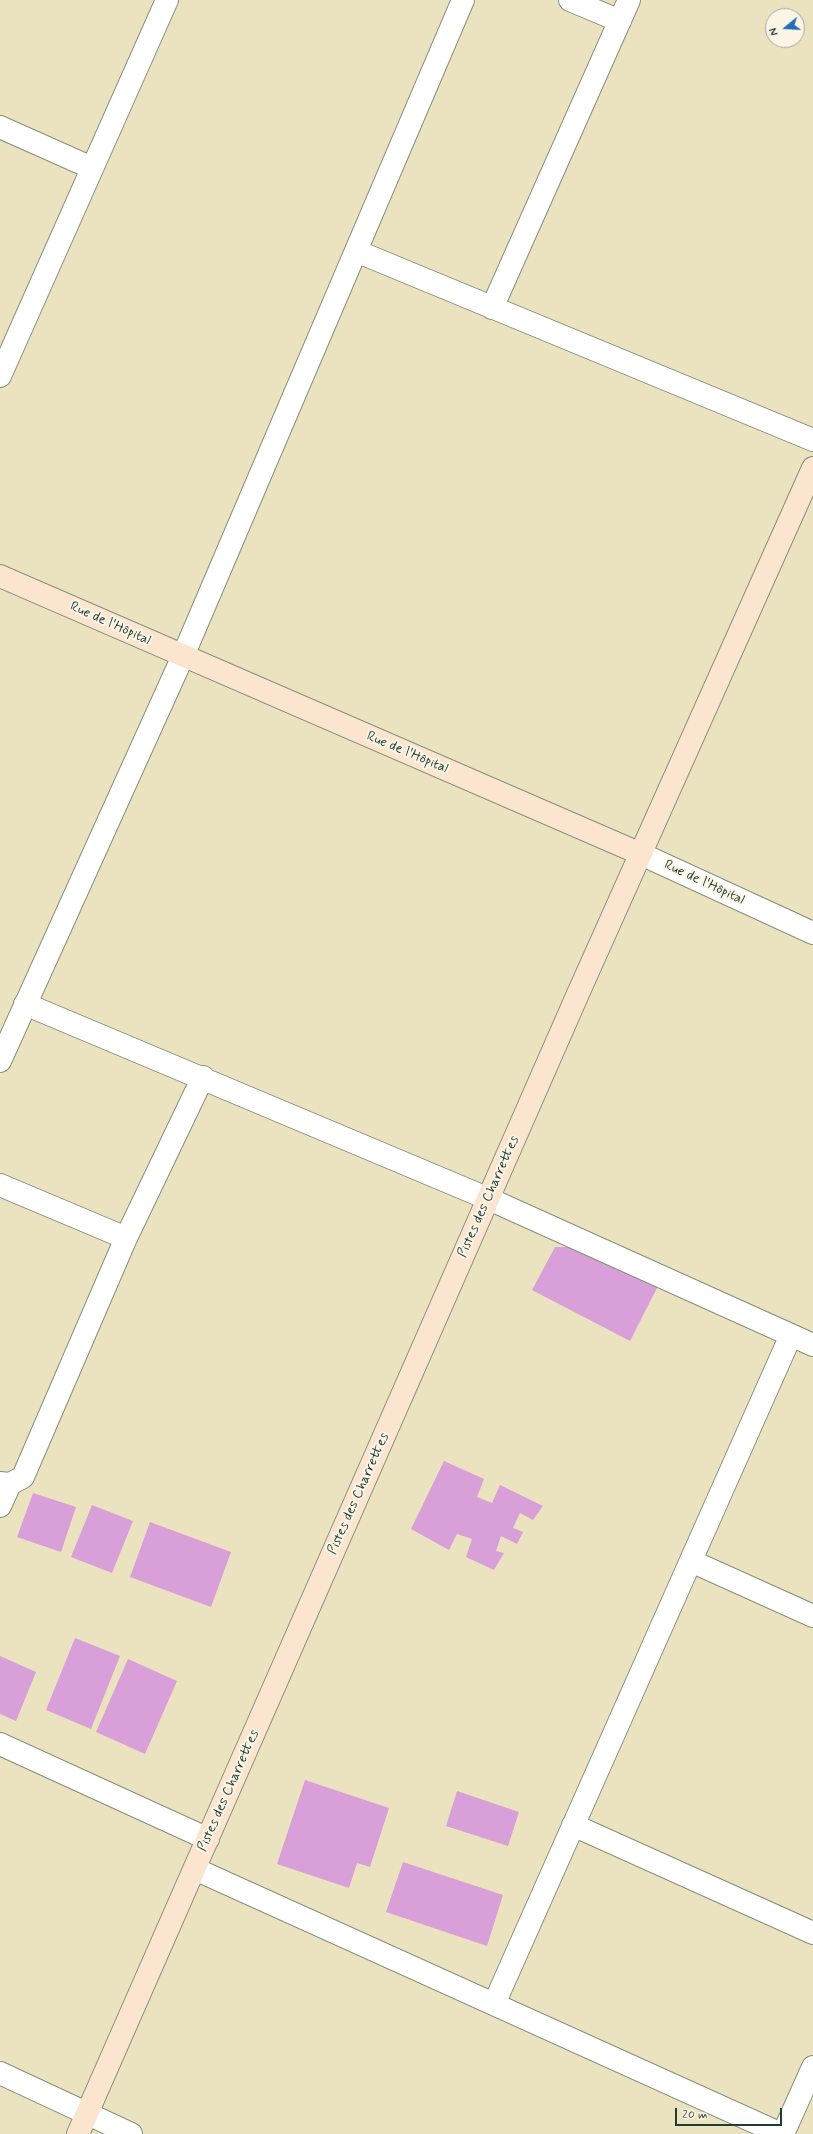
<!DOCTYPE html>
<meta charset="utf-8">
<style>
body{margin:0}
#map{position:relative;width:813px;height:2134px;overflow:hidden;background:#ebe3c0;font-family:Mynerve,sans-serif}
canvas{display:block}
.north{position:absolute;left:765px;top:8px;width:40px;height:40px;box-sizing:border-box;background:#fcf5e5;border:1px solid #a4ab9e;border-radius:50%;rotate:252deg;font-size:11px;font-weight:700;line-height:16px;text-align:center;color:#1f3d34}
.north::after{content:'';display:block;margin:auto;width:14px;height:18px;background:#1f6fb2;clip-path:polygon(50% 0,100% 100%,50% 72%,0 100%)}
.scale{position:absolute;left:675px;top:2108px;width:107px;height:18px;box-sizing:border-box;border:2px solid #1f3d34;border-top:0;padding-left:5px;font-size:12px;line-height:14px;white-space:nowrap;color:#1f3d34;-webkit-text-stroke:3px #fcf5e5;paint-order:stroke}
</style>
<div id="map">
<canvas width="813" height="2134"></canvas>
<div class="north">N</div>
<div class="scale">20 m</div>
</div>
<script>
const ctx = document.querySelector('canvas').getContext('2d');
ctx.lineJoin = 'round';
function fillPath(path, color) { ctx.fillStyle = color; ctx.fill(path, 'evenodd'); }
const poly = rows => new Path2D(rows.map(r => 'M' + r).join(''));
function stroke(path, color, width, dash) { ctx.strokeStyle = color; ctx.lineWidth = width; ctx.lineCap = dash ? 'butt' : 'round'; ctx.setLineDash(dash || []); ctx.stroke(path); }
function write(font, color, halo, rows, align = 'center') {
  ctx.font = font + ' Mynerve,sans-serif'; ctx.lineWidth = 4; ctx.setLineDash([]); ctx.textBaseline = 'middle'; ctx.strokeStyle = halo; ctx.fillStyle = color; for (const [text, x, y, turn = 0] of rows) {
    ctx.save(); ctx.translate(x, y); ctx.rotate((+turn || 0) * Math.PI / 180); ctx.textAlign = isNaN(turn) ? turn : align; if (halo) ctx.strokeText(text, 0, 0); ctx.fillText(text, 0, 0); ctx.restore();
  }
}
fillPath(poly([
 [555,1247,582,1247,659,1284,630,1341,532,1290],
 [444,1461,484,1479,477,1497,492,1503,500,1485,543,1506,533,1520,520,1513,513,1528,523,1532,517,1544,501,1536,496,1551,504,1553,494,1570,466,1557,472,1539,457,1534,449,1550,411,1529],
 [33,1493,76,1507,61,1552,17,1537],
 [92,1505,133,1521,112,1573,71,1557],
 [150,1522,231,1552,211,1607,130,1577],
 [75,1638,120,1656,91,1729,46,1710],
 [0,1656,36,1672,16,1721,0,1714],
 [128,1659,177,1681,145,1754,96,1732],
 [305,1780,389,1808,370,1867,357,1863,349,1888,277,1864],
 [457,1791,519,1812,508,1846,446,1826],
 [403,1862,503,1895,487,1946,386,1912]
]), '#d89fd9');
const minor = poly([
 [570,0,620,21],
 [0,127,92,168],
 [356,251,813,440],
 [492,308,629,0],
 [0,376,167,0],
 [641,854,813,933],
 [25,1004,489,1199,813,1345],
 [0,1061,183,656,463,0],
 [0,1185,126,1238],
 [0,1483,10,1484,23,1477,126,1238,203,1077],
 [0,1506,10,1484],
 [691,1561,813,1616],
 [0,1744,208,1839],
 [573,1825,813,1933],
 [195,1869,781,2134],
 [494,2004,791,1335],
 [0,2073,131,2134],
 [783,2134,813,2067]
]);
const secondary = poly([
 [0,576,641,854],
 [78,2134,577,996,813,468]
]);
stroke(minor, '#85907a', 24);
stroke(secondary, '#85907a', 24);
stroke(minor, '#fff', 22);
stroke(secondary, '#fce5cf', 22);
write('14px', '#1f3d34', '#fcf5e5', [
 ["Rue de l'Hôpital",110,624,24],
 ["Rue de l'Hôpital",407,753,23],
 ["Rue de l'Hôpital",704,883,25],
 ["Pistes des Charrettes",489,1197,-66],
 ["Pistes des Charrettes",359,1494,-66],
 ["Pistes des Charrettes",229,1791,-66]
]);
</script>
